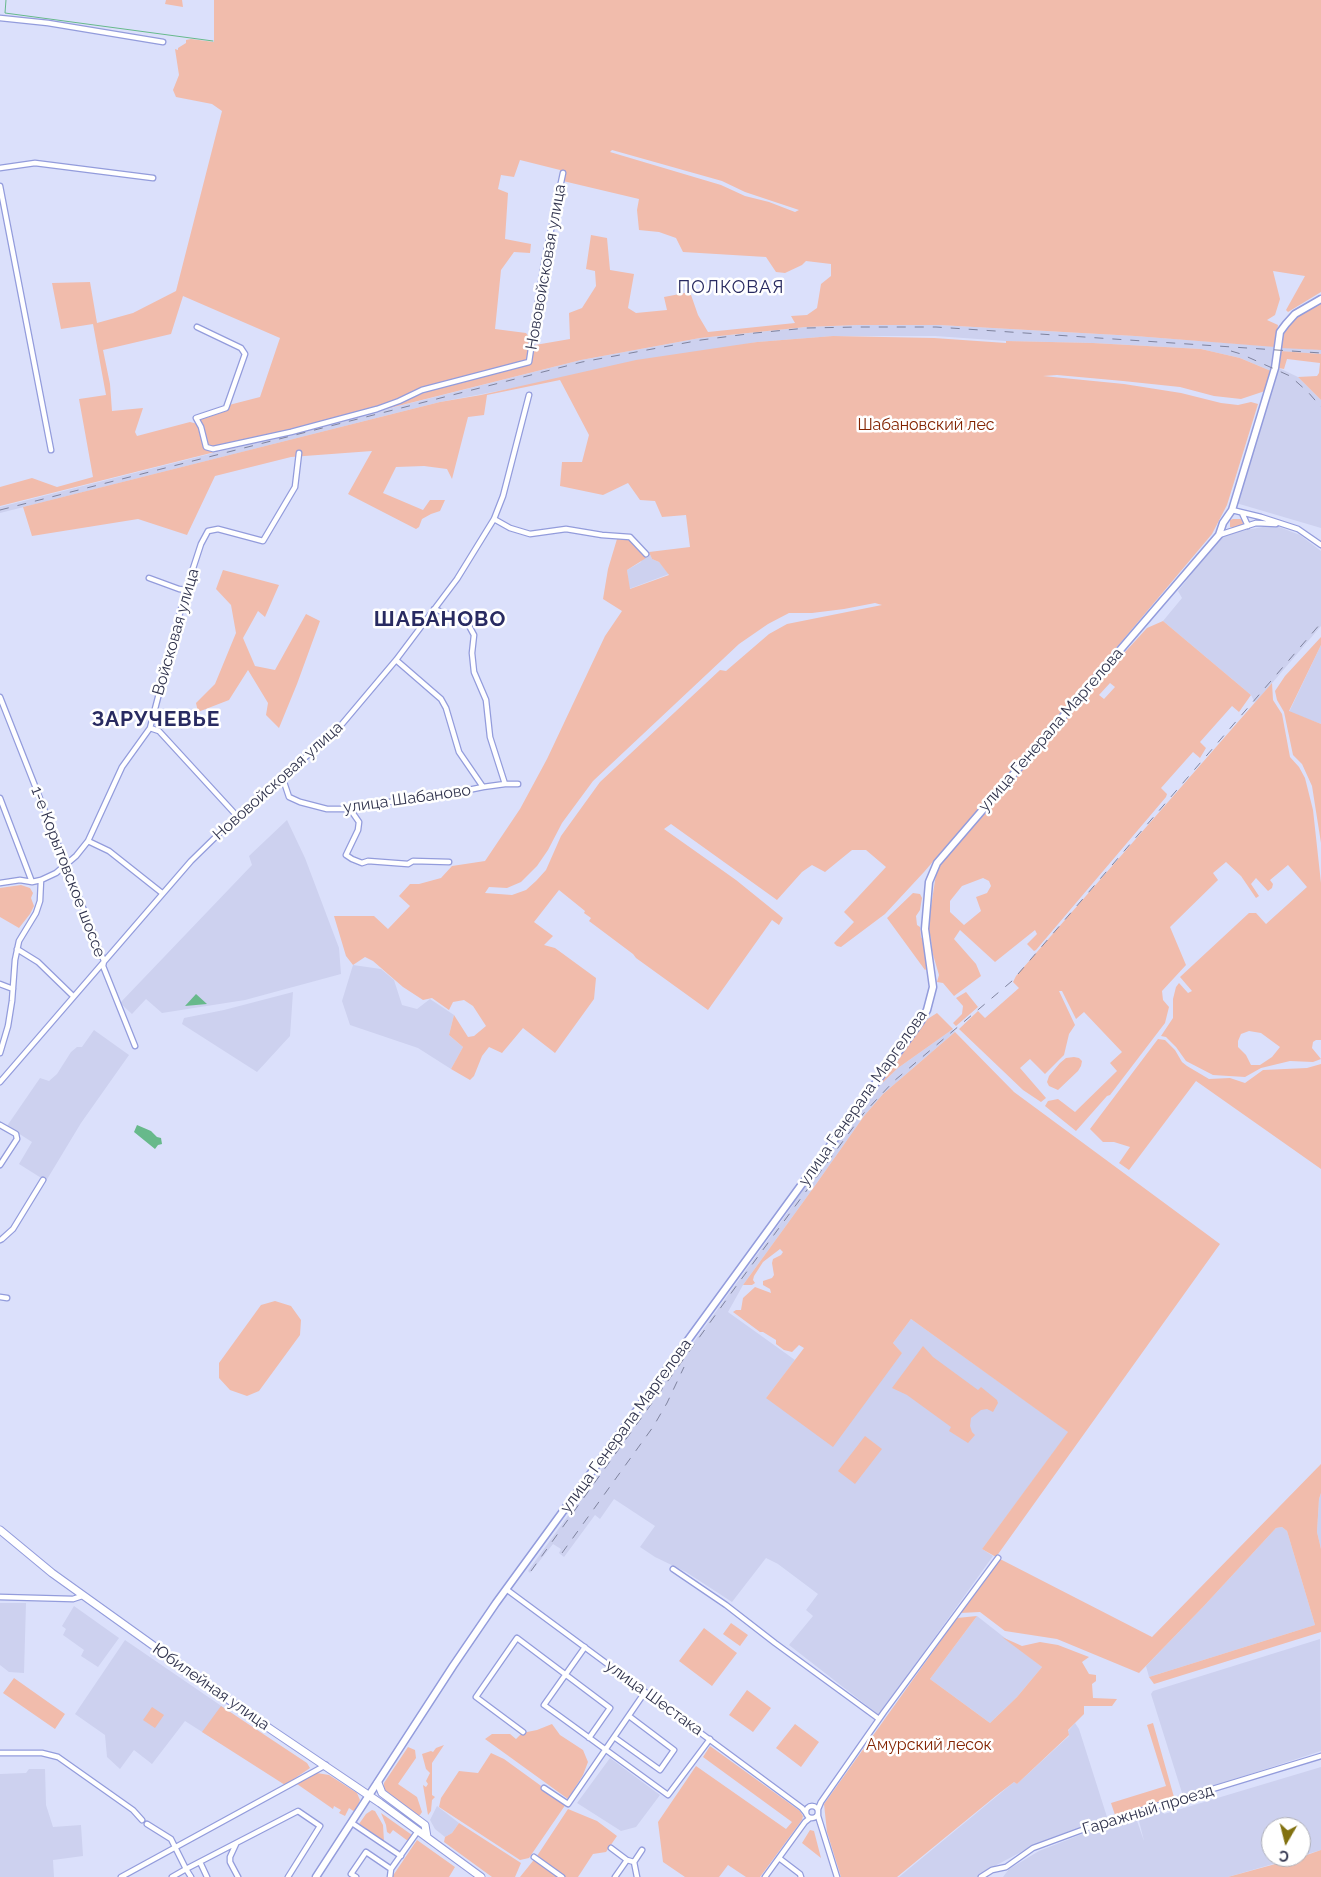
<!DOCTYPE html>
<meta charset="utf-8">
<style>
body{margin:0}
#map{position:relative;width:1321px;height:1877px;overflow:hidden;background:#dbe0fb;font-family:Raleway,sans-serif}
canvas{display:block}
.north{position:absolute;left:1261px;top:1817px;width:50px;height:50px;box-sizing:border-box;background:#fff;border:1px solid #adaeb8;border-radius:50%;rotate:188deg;font-size:14px;font-weight:700;line-height:20px;text-align:center;color:#31344e}
.north::after{content:'';display:block;margin:auto;width:18px;height:22px;background:#827110;clip-path:polygon(50% 0,100% 100%,50% 72%,0 100%)}
</style>
<div id="map">
<canvas width="1321" height="1877"></canvas>
<div class="north">С</div>
</div>
<script>
const ctx = document.querySelector('canvas').getContext('2d');
ctx.lineJoin = 'round';
function fillPath(path, color) { ctx.fillStyle = color; ctx.fill(path, 'evenodd'); }
const poly = rows => new Path2D(rows.map(r => 'M' + r).join(''));
function stroke(path, color, width, dash) { ctx.strokeStyle = color; ctx.lineWidth = width; ctx.lineCap = dash ? 'butt' : 'round'; ctx.setLineDash(dash || []); ctx.stroke(path); }
function write(font, color, halo, rows, align = 'center') {
  ctx.font = font + ' Raleway,sans-serif'; ctx.lineWidth = 5; ctx.setLineDash([]); ctx.textBaseline = 'middle'; ctx.strokeStyle = halo; ctx.fillStyle = color; for (const [text, x, y, turn = 0] of rows) {
    ctx.save(); ctx.translate(x, y); ctx.rotate((+turn || 0) * Math.PI / 180); ctx.textAlign = isNaN(turn) ? turn : align; if (halo) ctx.strokeText(text, 0, 0); ctx.fillText(text, 0, 0); ctx.restore();
  }
}
fillPath(poly([
 [858,325,939,325,1135,336,1321,350,1321,354,1275,351,1271,371,1240,358,1201,349,1093,343,1006,341,935,336,833,336,757,342,440,402,0,513,0,507,581,360,700,338,806,327],
 [1279,368,1298,377,1321,400,1321,528,1236,503],
 [1274,525,1300,535,1321,551,1321,626,1255,703,1251,695,1163,621,1182,598,1178,591,1223,534],
 [643,552,649,552,652,559,659,562,669,574,629,589,627,570,641,562],
 [1321,645,1321,724,1289,712],
 [287,820,305,858,339,948,341,974,245,1000,162,1013,146,999,132,1014,120,1003,252,865,249,856],
 [353,965,381,969,394,980,402,1005,417,1009,430,999,454,1015,449,1035,463,1047,451,1069,418,1048,350,1025,342,1001],
 [293,992,290,1036,257,1072,182,1024,184,1018,224,1010],
 [953,1029,955,1032,883,1094,864,1116,814,1187,743,1285,728,1312,795,1360,766,1398,902,1353,893,1343,911,1319,1069,1432,982,1549,993,1556,879,1715,789,1645,813,1616,806,1610,818,1594,778,1564,766,1558,732,1602,686,1572,655,1557,640,1547,655,1526,614,1499,600,1519,595,1515,564,1557,559,1553,561,1549,553,1544,530,1573,528,1571,770,1237,793,1205,791,1203,858,1110,875,1090,898,1068],
 [94,1030,129,1055,81,1123,46,1181,19,1164,32,1142,7,1126,40,1078,49,1081,57,1074,71,1052,77,1047,82,1047],
 [1321,1493,1321,1549,1317,1532,1319,1499],
 [1282,1527,1287,1531,1315,1625,1149,1677,1146,1666,1203,1607,1276,1528],
 [0,1603,26,1603,24,1673,9,1672,0,1665],
 [74,1606,119,1638,98,1667,81,1656,84,1650,63,1635,66,1629,62,1626],
 [977,1616,1042,1667,1017,1697,990,1723,930,1679],
 [1320,1639,1321,1751,1183,1796,1151,1694,1153,1691],
 [125,1640,239,1718,221,1744,185,1721,152,1764,134,1750,120,1769,107,1757,105,1735,75,1714],
 [1075,1723,1079,1729,1107,1817,1036,1844,991,1868,978,1877,899,1877,1014,1782,1017,1784,1069,1736,1068,1731],
 [610,1758,660,1795,636,1827,621,1831,577,1803],
 [1321,1767,1321,1850,1301,1856,1301,1827,1271,1827,1271,1857,1297,1857,1228,1877,1003,1877,1009,1869,1039,1851,1100,1827,1136,1818,1144,1841,1138,1817,1162,1810,1164,1814],
 [29,1769,45,1769,46,1805,53,1827,81,1825,83,1856,53,1860,54,1877,0,1877,0,1774,26,1773],
 [437,1806,459,1823,452,1833,445,1837,435,1829,430,1820]
]), '#cdd1ef');
fillPath(poly([
 [166,0,182,0,183,7,165,4],
 [214,0,1321,0,1321,292,1288,312,1286,310,1305,276,1273,271,1280,299,1275,315,1267,320,1278,325,1275,347,1135,336,939,325,858,325,806,327,700,338,581,360,0,506,0,487,32,478,57,487,93,477,79,399,106,395,93,324,61,329,52,283,90,282,97,323,133,313,176,291,222,111,212,104,176,97,173,90,179,75,175,49,178,50,178,48,186,43,186,40,191,39,214,42],
 [612,150,722,181,745,192,799,210,795,212,769,202,745,196,721,185,610,152],
 [520,160,560,170,563,181,639,199,637,210,639,230,659,232,676,238,683,252,766,257,776,272,785,273,802,265,806,261,831,264,831,276,821,284,817,308,807,315,791,316,795,323,708,332,698,315,690,292,664,297,667,310,636,313,628,308,634,274,610,270,607,238,591,235,586,269,595,271,596,286,582,308,569,313,570,339,535,345,526,333,495,329,501,270,514,252,530,253,531,244,505,239,508,193,498,189,501,175,514,177],
 [183,296,280,338,260,397,229,405,226,411,200,419,207,446,198,424,190,422,137,436,135,432,143,408,112,411,110,384,103,350,171,334],
 [527,360,423,391,392,407,391,402,413,391],
 [1321,302,1321,350,1281,348,1283,332,1292,320],
 [833,336,934,338,1006,343,1006,341,1093,343,1201,349,1240,358,1271,371,1265,391,1241,399,1214,396,1180,387,1123,381,1057,375,1043,376,1124,384,1181,393,1221,403,1238,405,1251,402,1258,404,1227,505,1212,534,1074,698,924,872,885,914,841,947,837,946,834,943,854,922,844,912,886,867,866,850,852,850,825,872,812,865,802,872,777,900,671,824,664,829,736,880,783,918,779,925,772,920,708,1010,636,958,633,954,589,921,591,918,584,913,585,911,559,890,534,922,553,936,544,945,555,948,596,978,594,999,555,1053,523,1028,502,1053,489,1047,482,1056,474,1076,470,1080,451,1069,463,1047,449,1035,454,1015,468,1037,474,1036,486,1026,473,1006,464,1000,453,1002,449,1010,432,998,423,1000,403,987,373,961,365,957,353,965,346,956,334,916,374,916,388,929,410,906,399,896,410,884,419,884,441,878,452,866,485,861,520,809,547,759,605,636,622,611,603,599,608,569,617,539,630,540,643,552,646,558,627,570,630,589,669,575,659,562,652,559,649,552,690,547,686,515,662,517,655,501,640,500,628,483,603,495,560,486,562,462,582,462,589,435,560,380,487,395,484,415,468,417,452,479,447,469,424,466,396,467,383,493,423,510,430,500,445,500,440,511,431,514,422,519,419,527,416,529,348,494,372,451,291,457,215,476,187,535,138,519,32,536,23,507,440,402,481,395,636,360,757,342],
 [875,603,882,605,787,624,769,634,726,671,720,670,600,782,561,836,546,870,536,881,526,890,512,895,485,893,489,887,507,888,521,882,537,866,548,850,562,823,593,781,739,644,768,624,789,613,812,613,844,609],
 [1280,351,1321,354,1321,400,1298,377,1317,376,1319,373,1320,363,1287,359,1284,369,1279,368],
 [1233,519,1241,519,1244,521,1244,524,1235,528,1230,527,1230,520],
 [223,570,279,585,265,617,258,611,243,638,255,666,275,670,306,614,320,621,297,684,279,728,266,715,268,703,248,670,229,700,198,712,196,703,215,684,236,633,231,605,216,589],
 [1163,621,1251,695,1239,712,1232,706,1200,742,1206,748,1200,758,1193,752,1161,788,1167,794,1166,797,1036,950,1034,951,1027,944,1037,934,1035,930,995,962,960,930,954,939,976,964,981,976,954,996,943,983,937,982,939,975,932,951,931,939,928,927,936,874,941,864,1105,674,1147,628],
 [1110,683,1115,687,1104,699,1099,695],
 [983,878,989,881,991,886,987,893,976,897,981,911,964,925,950,912,950,901,962,886],
 [1321,637,1321,645,1289,711,1321,724,1321,843,1312,786,1302,764,1293,755,1284,712,1277,700,1275,691,1285,676],
 [1272,683,1273,700,1282,714,1290,757,1299,767,1305,778,1313,810,1321,883,1321,1040,1316,1040,1313,1042,1312,1048,1321,1059,1313,1062,1290,1061,1261,1068,1245,1077,1213,1075,1186,1061,1176,1047,1166,1037,1161,1036,1173,1018,1173,999,1176,987,1179,983,1188,993,1192,991,1180,977,1249,913,1256,913,1266,924,1307,887,1288,865,1270,880,1273,884,1272,888,1268,891,1256,878,1251,884,1259,896,1256,898,1241,876,1226,862,1213,873,1218,880,1170,927,1186,965,1162,991,1163,1000,1169,1007,1165,1023,1110,1095,1107,1096,1076,1131,1045,1106,1048,1101,1058,1099,1075,1112,1117,1071,1110,1063,1122,1052,1084,1012,1076,1019,1062,991,1059,991,1075,1025,1069,1034,1064,1055,1045,1074,1030,1059,1020,1068,1046,1098,1041,1102,1023,1090,959,1029,978,1011,985,1018,1019,988,1013,982,1016,976],
 [1249,1031,1261,1033,1280,1047,1272,1057,1260,1065,1251,1065,1246,1055,1238,1047,1238,1041,1241,1034],
 [21,885,30,888,33,893,31,898,34,906,30,914,19,928,0,917,0,888],
 [913,893,920,894,922,898,920,910,916,916,917,925,920,927,921,937,923,940,929,967,925,970,887,918],
 [966,992,978,1007,956,1026,953,1023,962,1014,963,1006,956,998],
 [937,1013,953,1029,898,1068,875,1090,926,1020],
 [955,1032,1014,1092,1220,1244,996,1557,982,1549,1068,1432,911,1319,893,1343,902,1353,833,1447,766,1398,804,1348,799,1345,792,1352,784,1350,776,1344,776,1340,763,1332,760,1332,733,1312,736,1310,741,1310,743,1298,755,1287,771,1293,770,1289,763,1285,763,1281,772,1278,774,1275,772,1263,773,1259,781,1255,783,1252,780,1249,763,1262,754,1276,753,1280,755,1283,752,1285,743,1285,814,1187,864,1116,883,1094],
 [1158,1039,1165,1040,1175,1050,1182,1062,1187,1066,1209,1079,1230,1078,1245,1083,1263,1070,1307,1068,1321,1064,1321,1169,1196,1081,1129,1170,1119,1163,1130,1147,1114,1142,1103,1142,1090,1129],
 [1074,1057,1079,1058,1082,1061,1081,1066,1078,1071,1058,1090,1049,1086,1047,1082,1049,1076,1060,1063,1066,1058],
 [275,1301,291,1306,301,1320,300,1335,259,1391,247,1396,230,1390,219,1378,219,1363,261,1305],
 [923,1346,933,1357,978,1390,981,1387,997,1400,998,1403,993,1412,987,1409,981,1410,971,1418,970,1426,972,1432,975,1435,968,1443,949,1431,951,1427,907,1395,892,1388],
 [865,1436,882,1449,855,1484,838,1471],
 [1321,1464,1321,1493,1319,1499,1317,1532,1321,1549,1321,1632,1154,1684,1149,1677,1315,1625,1287,1531,1282,1527,1276,1528,1203,1607,1139,1673,1057,1639,1005,1631,980,1612,960,1613,1000,1559,1152,1637],
 [977,1616,930,1679,990,1723,1017,1697,1042,1667,1002,1637,1022,1646,1040,1642,1058,1645,1089,1657,1082,1662,1089,1674,1096,1675,1096,1681,1092,1684,1093,1698,1117,1699,1112,1706,1084,1706,1084,1714,1068,1730,1069,1735,1017,1784,1014,1782,997,1795,897,1877,841,1877,827,1832,824,1804,957,1618],
 [731,1623,748,1635,740,1646,723,1634],
 [704,1628,737,1653,712,1686,679,1661],
 [14,1678,65,1714,55,1729,3,1693],
 [747,1690,771,1708,753,1732,729,1715],
 [221,1706,307,1763,310,1768,285,1785,202,1732],
 [152,1707,164,1715,155,1728,143,1720],
 [1153,1723,1174,1797,1115,1815,1111,1803,1166,1786,1147,1725],
 [552,1724,560,1735,583,1750,588,1762,583,1775,568,1799,485,1739,492,1734,510,1734,516,1739,522,1733,537,1730],
 [795,1724,819,1742,801,1767,776,1748],
 [444,1745,432,1763,432,1795,435,1797,432,1800,431,1811,428,1815,423,1785,426,1787,428,1784,426,1781,430,1773,426,1769,422,1754,431,1751,433,1752,436,1748],
 [710,1746,800,1811,803,1816,802,1820,760,1877,746,1877,728,1865,719,1877,685,1877,663,1862,658,1822,696,1766,786,1829,792,1822,703,1757],
 [408,1747,415,1750,416,1758,398,1784,417,1797,422,1812,420,1815,416,1815,385,1792,384,1787,384,1783],
 [491,1753,504,1759,566,1804,529,1858,520,1860,439,1807,441,1798,459,1771,478,1773],
 [317,1773,329,1775,357,1793,360,1800,355,1812,349,1808,345,1816,339,1813,341,1810,334,1806,333,1809,297,1784],
 [568,1809,597,1821,617,1836,606,1852,593,1854,578,1877,520,1877,537,1856],
 [372,1810,375,1811,383,1825,384,1841,359,1824,366,1814],
 [381,1813,412,1835,408,1841,393,1830,390,1834,387,1832,386,1825],
 [459,1823,521,1863,515,1877,492,1877,444,1842,445,1837,452,1833],
 [810,1830,814,1831,821,1858,802,1843],
 [417,1840,455,1867,449,1877,392,1877],
 [1321,1850,1321,1877,1228,1877,1301,1857]
]), '#f1bcac');
fillPath(poly([
 [196,994,207,1004,185,1006],
 [137,1125,151,1131,157,1137,161,1138,162,1144,158,1145,155,1149,134,1132]
]), '#67b98b');
stroke(poly([
 [6,0,5,13,213,41]
]), '#67b98b', 1);
const street = poly([
 [0,18,48,23,163,42],
 [0,168,35,163,153,178],
 [0,186,51,450],
 [197,327,241,348,245,354,226,408,196,418,201,427,206,447,213,449,291,432,377,409,399,401,422,390,529,362,544,263,563,173],
 [1232,510,1261,517,1298,529,1321,545],
 [1242,513,1248,526],
 [494,519,510,528,530,534,566,529,602,535,630,537,646,554],
 [1219,535,1256,523,1276,524],
 [149,578,179,589,186,590],
 [434,609,459,618,468,624,474,635,472,653,474,672,486,700,490,737,505,784],
 [396,660,441,699,446,708,459,752,483,787],
 [0,697,104,961,103,966,135,1046],
 [150,728,159,731,237,816],
 [282,776,289,797,300,802,327,809,350,809,382,803,449,794,483,787,505,784,518,784],
 [0,798,32,882],
 [350,809,359,822,358,830,346,855,352,859,362,863,368,861,408,864,413,861,449,862],
 [88,841,109,851,162,893],
 [0,883,20,880,32,882,41,880,56,873,76,856,88,841,122,767,150,728,186,590,201,544,208,531,218,529,263,541,295,487,299,453],
 [17,949,38,962,73,996],
 [0,984,13,989],
 [0,1053,8,1026,12,1001,15,960,19,941,36,913,40,901,41,880],
 [0,1082,191,861,237,816,337,730,396,660,457,579,494,519,503,496,529,395],
 [0,1125,16,1134,17,1139,0,1165],
 [0,1240,2,1239,13,1229,43,1180],
 [0,1297,7,1298],
 [673,1569,726,1605,775,1643,879,1719],
 [506,1589,802,1808,806,1813],
 [0,1597,73,1599,82,1596],
 [585,1647,544,1705,558,1715,668,1795,710,1739],
 [523,1732,476,1697,517,1638,610,1708,589,1738],
 [614,1737,660,1770,674,1750,629,1716],
 [0,1753,42,1753,58,1757,133,1810,142,1820],
 [544,1788,568,1804,645,1692],
 '806 1812a6 6 0 1 1 12 0a6 6 0 1 1-12 0Z',
 [352,1823,401,1856],
 [147,1824,171,1839,186,1869,298,1811,320,1826,288,1877],
 [236,1844,230,1857,230,1862,238,1877],
 [611,1848,627,1860,634,1862,637,1877],
 [534,1857,562,1877],
 [779,1858,800,1874,801,1877],
 [200,1862,207,1877],
 [634,1862,642,1850],
 [121,1877,326,1765],
 [172,1877,186,1869,191,1877],
 [356,1877,351,1874,366,1852,391,1869],
 [390,1877,391,1869,418,1831],
 [615,1877,627,1860],
 [765,1877,805,1822,810,1818],
 [837,1877,818,1816,818,1809,821,1802,884,1712,998,1558],
 [981,1877,992,1870,1006,1867,1033,1848,1101,1823,1321,1756]
]);
const secondary = poly([
 [316,1877,453,1666,496,1603,921,1021,927,1010,933,987,925,929,929,882,937,863,1219,535,1223,523,1232,510,1275,368,1280,332,1286,324,1295,314,1321,299]
]);
const primary = poly([
 [0,1530,52,1573,257,1720,380,1803,481,1877],
 [378,1783,382,1793,425,1825,427,1837]
]);
stroke(street, '#939cdc', 7);
stroke(secondary, '#939cdc', 9);
stroke(primary, '#939cdc', 9);
stroke(street, '#fff', 4.5);
stroke(secondary, '#fff', 6);
stroke(primary, '#fff', 7);
stroke(poly([
 [1231,351,1241,354,1290,376,1308,392,1321,407],
 [0,510,582,362,701,340,755,333,807,328,858,327,936,327,1321,353],
 [562,1553,653,1427,667,1403,684,1367],
 [531,1571,737,1285,863,1114,894,1081,1012,981,1321,623]
]), '#7f839e', 1, [9, 9]);
write('16px', '#31344e', '#fff', [
 ["Нововойсковая улица",546,267,-80],
 ["Войсковая улица",176,632,-74],
 ["улица Генерала Маргелова",1051,730,-49],
 ["Нововойсковая улица",278,781,-42],
 ["улица Шабаново",407,799,-8],
 ["1-е Корытовское шоссе",68,872,69],
 ["улица Генерала Маргелова",863,1098,-55],
 ["улица Генерала Маргелова",626,1426,-54],
 ["Юбилейная улица",211,1687,35],
 ["улица Шестака",654,1698,36],
 ["Гаражный проезд",1148,1810,-17]
]);
write('16px', '#822300', '#fff', [
 ["Шабановский лес",926,425],
 ["Амурский лесок",929,1745]
]);
ctx.letterSpacing = '1px';
write('18px', '#292b61', '#fff', [
 ["ПОЛКОВАЯ",731,288]
]);
ctx.letterSpacing = '0px';
ctx.letterSpacing = '1px';
write('bold 21px', '#292b61', '#fff', [
 ["ШАБАНОВО",440,620],
 ["ЗАРУЧЕВЬЕ",156,720]
]);
ctx.letterSpacing = '0px';
</script>
